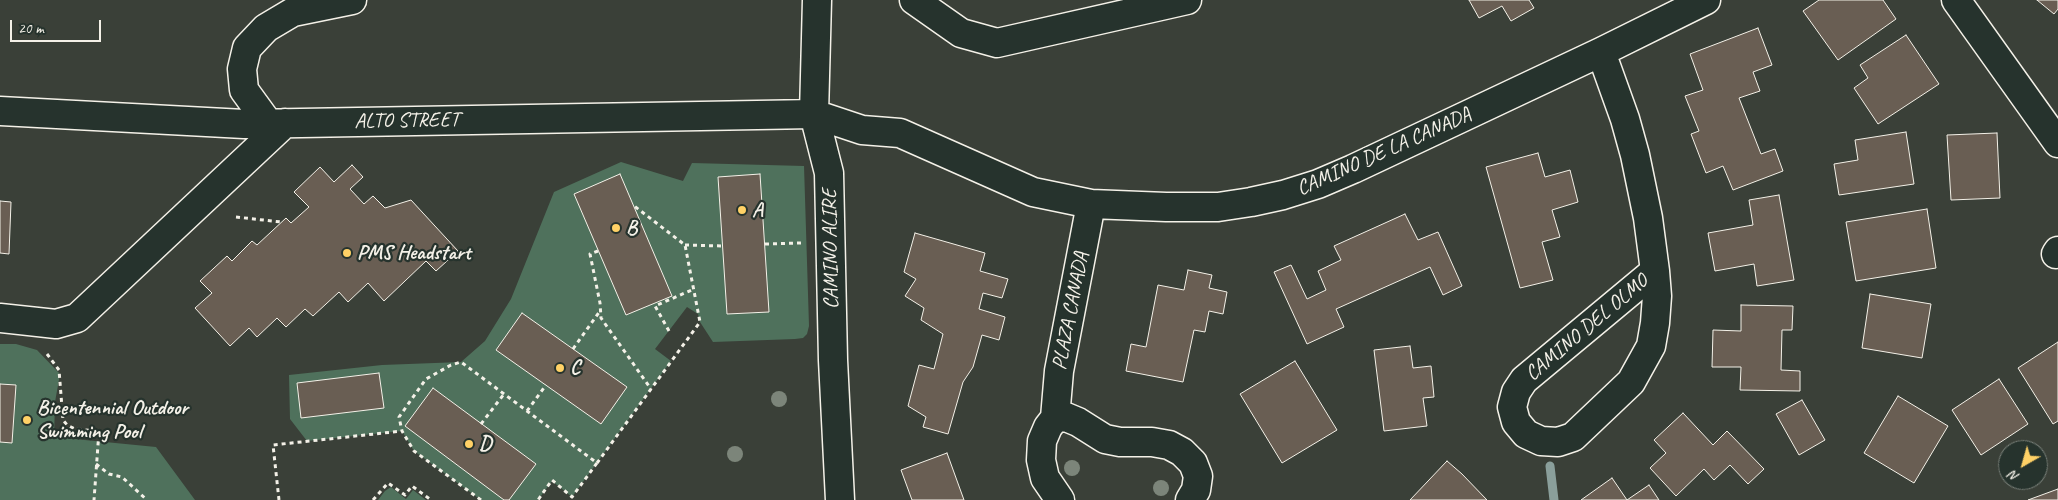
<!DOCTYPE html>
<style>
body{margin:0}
#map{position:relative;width:2058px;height:500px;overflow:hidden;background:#3a4038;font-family:Caveat,sans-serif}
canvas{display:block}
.north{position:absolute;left:1998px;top:440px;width:50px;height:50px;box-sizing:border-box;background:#26332d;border:1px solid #787f78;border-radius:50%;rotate:218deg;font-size:14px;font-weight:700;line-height:20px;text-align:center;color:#f4f1e8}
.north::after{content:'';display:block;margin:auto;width:18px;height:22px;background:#ffd166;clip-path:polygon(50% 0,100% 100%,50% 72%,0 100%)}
.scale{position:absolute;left:10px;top:20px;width:91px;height:22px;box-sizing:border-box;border:2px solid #f4f1e8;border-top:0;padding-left:6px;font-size:15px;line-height:18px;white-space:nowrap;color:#f4f1e8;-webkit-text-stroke:4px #26332d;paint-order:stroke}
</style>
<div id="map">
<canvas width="2058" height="500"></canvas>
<div class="north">N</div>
<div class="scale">20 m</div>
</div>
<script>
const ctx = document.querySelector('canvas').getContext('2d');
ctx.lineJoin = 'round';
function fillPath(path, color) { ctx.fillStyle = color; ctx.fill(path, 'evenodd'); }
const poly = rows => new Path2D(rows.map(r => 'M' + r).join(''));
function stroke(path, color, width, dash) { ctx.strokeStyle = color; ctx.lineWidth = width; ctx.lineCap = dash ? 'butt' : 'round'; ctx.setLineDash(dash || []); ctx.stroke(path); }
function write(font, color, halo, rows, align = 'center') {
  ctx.font = font + ' Caveat,sans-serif'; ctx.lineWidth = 4.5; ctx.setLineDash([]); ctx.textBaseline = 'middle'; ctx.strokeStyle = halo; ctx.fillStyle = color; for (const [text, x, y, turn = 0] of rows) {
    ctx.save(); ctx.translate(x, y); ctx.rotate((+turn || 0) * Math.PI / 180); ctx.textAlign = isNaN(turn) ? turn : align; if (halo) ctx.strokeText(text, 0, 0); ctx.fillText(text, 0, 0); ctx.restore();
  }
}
fillPath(poly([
 [621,162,683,181,692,163,804,166,809,326,807,334,803,338,795,339,713,342,700,322,698,314,687,307,655,349,671,361,572,497,552,481,538,500,481,500,414,451,402,431,307,441,290,419,289,375,382,365,461,362,485,341,511,299,554,192],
 [0,344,16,344,37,350,60,374,55,402,54,437,156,447,195,500,0,500],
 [391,487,406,499,413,490,426,500,378,500,385,491]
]), '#4f715c');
stroke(poly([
 [1550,466,1554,500]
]), '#8a9f9b', 9);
const building = poly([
 [1469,0,1529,0,1534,8,1511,21,1502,6,1479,18,1469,0],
 [1819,0,1883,0,1896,19,1838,60,1803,11,1819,0],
 [2037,0,2058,0,2058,9,2054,14,2037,0],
 [1758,28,1772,65,1753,72,1760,91,1739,98,1761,154,1775,149,1783,171,1733,190,1723,166,1706,173,1691,134,1699,131,1685,96,1703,90,1690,54,1758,28],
 [1906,35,1939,84,1878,124,1854,88,1868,78,1860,65,1906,35],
 [1906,132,1914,184,1839,195,1834,164,1858,160,1855,140,1906,132],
 [1997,133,2000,198,1951,200,1947,135,1997,133],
 [1538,153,1545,177,1570,170,1578,202,1552,210,1560,237,1542,242,1553,280,1520,288,1486,167,1538,153],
 [352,165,363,177,350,189,364,204,373,196,385,208,411,200,458,251,436,271,426,261,384,301,368,283,348,302,339,292,313,316,305,309,286,327,277,318,257,337,249,328,230,346,195,308,212,293,200,281,227,256,232,261,252,241,257,245,286,218,291,223,309,207,294,192,320,167,334,182,352,165],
 [620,174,672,296,626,315,574,194,620,174],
 [760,174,769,312,727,314,718,177,760,174],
 [1779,195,1794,280,1757,286,1754,264,1715,271,1708,233,1753,225,1749,200,1779,195],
 [0,201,11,202,9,254,0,253,0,201],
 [1927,209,1936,268,1856,281,1846,222,1927,209],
 [1405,214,1418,240,1438,232,1462,286,1443,295,1430,267,1336,309,1344,327,1307,344,1274,272,1291,265,1307,299,1326,290,1318,271,1341,260,1334,246,1405,214],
 [915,233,985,253,980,271,1008,279,1002,298,983,293,979,309,1005,317,999,340,982,335,973,367,963,382,948,434,923,427,926,417,908,406,919,365,934,369,943,334,921,320,924,308,905,296,916,279,904,272,915,233],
 [1188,270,1212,275,1209,288,1227,292,1223,314,1209,311,1205,332,1194,330,1183,382,1126,371,1131,344,1146,347,1158,285,1184,290,1188,270],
 [1870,294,1931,304,1922,358,1862,348,1870,294],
 [1741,305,1793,306,1792,330,1782,330,1781,370,1800,371,1800,391,1740,390,1741,367,1712,367,1713,330,1741,331,1741,305],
 [522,313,627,387,601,424,496,350,522,313],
 [2058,342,2058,421,2053,424,2018,368,2058,342],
 [1410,346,1413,368,1431,366,1434,397,1423,398,1427,426,1384,431,1374,350,1410,346],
 [1295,361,1337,430,1282,463,1240,394,1295,361],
 [379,373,384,408,301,418,297,383,379,373],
 [1999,379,2028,424,1981,455,1952,410,1999,379],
 [0,384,16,385,12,443,0,442,0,384],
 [433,388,536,464,509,500,504,500,405,426,433,388],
 [1898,396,1948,426,1914,483,1864,453,1898,396],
 [1802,400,1825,440,1799,455,1776,414,1802,400],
 [1683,413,1713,445,1727,431,1764,469,1748,484,1730,465,1714,480,1704,469,1676,496,1650,468,1666,453,1654,440,1683,413],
 [947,453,964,500,912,500,901,470,947,453],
 [1447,461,1462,474,1487,500,1410,500,1447,461],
 [1612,478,1627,500,1581,500,1612,478],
 [1649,485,1659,500,1627,500,1649,485],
 [2058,489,2058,500,2028,500,2058,489]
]);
fillPath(building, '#695e53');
stroke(building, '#f4f1e8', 1);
const minor = poly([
 [817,0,814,114,829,173,833,360,840,500],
 [914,0,961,33,997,43,1187,0],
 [1956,0,2058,143],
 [1601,52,1625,119,1635,155,1648,218,1655,271,1524,380,1516,392,1512,407,1516,422,1526,434,1541,441,1558,442,1573,437,1631,382,1651,346,1655,323,1657,296,1655,271],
 [0,111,244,124,814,114,862,130,900,133,1033,192,1091,204,1166,207,1218,207,1251,202,1283,195,1318,184,1353,169,1601,52,1706,0],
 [268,123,244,90,242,69,247,48,266,28,293,12,352,0],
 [2056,254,2058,251],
 [0,318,56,324,77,318,285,123],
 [1055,418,1059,371,1091,204],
 [1060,500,1045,478,1041,460,1042,441,1048,427,1055,418,1066,417,1078,422,1105,439,1120,442,1152,442,1169,445,1182,452,1193,463,1198,476,1196,490,1190,500]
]);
stroke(minor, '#f4f1e8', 31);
stroke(poly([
 [236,217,281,222],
 [765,244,801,243],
 [685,245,723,246],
 [598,251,590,254,600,303,601,318,651,389],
 [669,331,655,306,694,289],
 [573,349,600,311],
 [47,354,59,370,63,420,67,425,75,429,99,431,94,500],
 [527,411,546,385],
 [481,424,504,394],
 [597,463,700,322,685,245,633,205],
 [96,464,109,474,122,477,147,500],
 [279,500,273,445,402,431],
 [373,500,388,483,405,495,412,486,431,500],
 [481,500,414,451,402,431,399,417,426,379,451,365,461,362,597,463,572,497,552,480,538,500]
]), '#f4f1e8', 3, [4, 4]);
stroke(minor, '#26332d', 28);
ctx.fillStyle = '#7c857a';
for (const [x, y] of [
 [779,399],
 [735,454],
 [1072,468],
 [1161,488]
]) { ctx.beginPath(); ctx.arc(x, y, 8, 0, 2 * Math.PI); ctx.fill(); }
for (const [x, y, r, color] of [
 [742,210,5,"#ffd166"],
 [616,228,5,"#ffd166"],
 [347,253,5,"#ffd166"],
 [560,368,5,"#ffd166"],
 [27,420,5,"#ffd166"],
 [469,444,5,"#ffd166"]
]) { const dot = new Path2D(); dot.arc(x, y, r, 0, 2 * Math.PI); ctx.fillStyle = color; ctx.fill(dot); stroke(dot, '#26332d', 2); }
write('21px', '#f4f1e8', '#26332d', [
 ["ALTO STREET",407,121,-1],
 ["CAMINO DE LA CANADA",1384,152,-24],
 ["CAMINO ALIRE",831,249,-91],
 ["PLAZA CANADA",1071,311,-79],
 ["CAMINO DEL OLMO",1587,328,-40]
]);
write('bold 21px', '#f4f1e8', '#26332d', [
 ["A",752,210],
 ["B",626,228],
 ["PMS Headstart",357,253],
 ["C",570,368],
 ["Bicentennial Outdoor",37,408],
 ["Swimming Pool",37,432],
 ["D",479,444]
], 'left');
</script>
